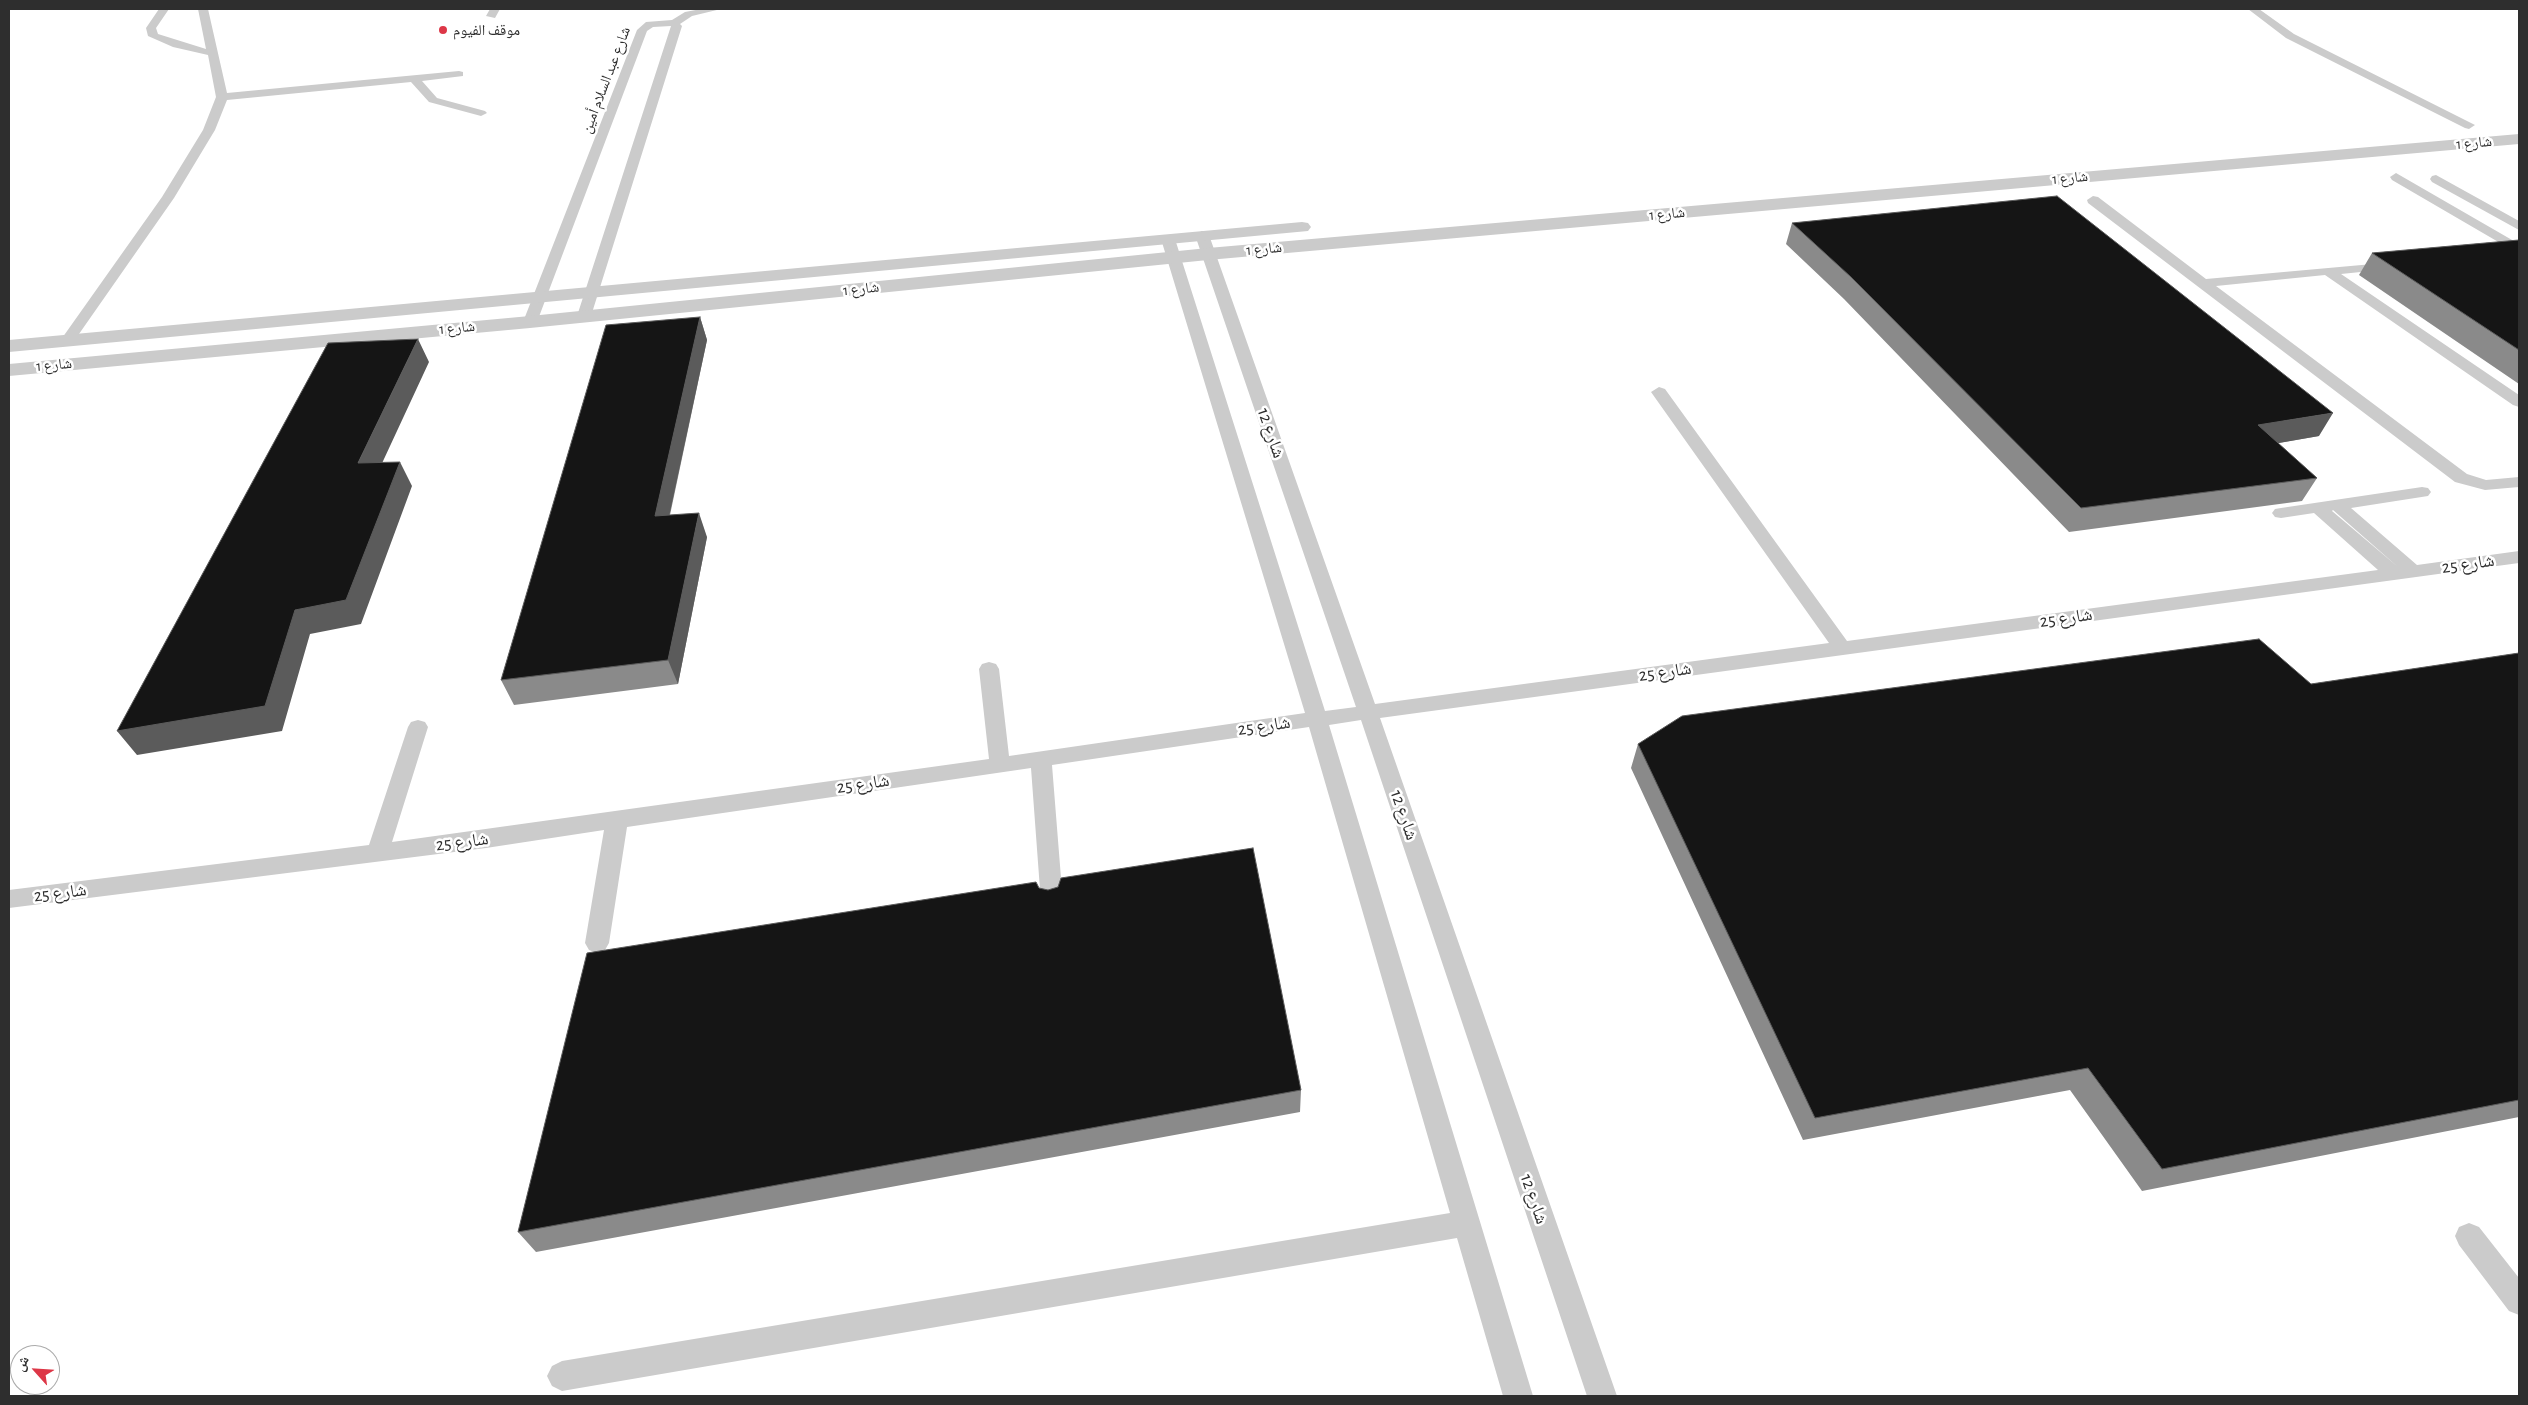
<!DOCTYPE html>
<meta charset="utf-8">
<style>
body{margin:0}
#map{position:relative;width:2528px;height:1405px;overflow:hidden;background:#fff;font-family:"Alegreya Sans","Noto Naskh Arabic",sans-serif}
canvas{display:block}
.frame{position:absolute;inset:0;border:10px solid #2e2e2e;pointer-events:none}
.north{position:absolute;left:10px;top:1345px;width:50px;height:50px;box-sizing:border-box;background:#fff;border:1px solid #ababab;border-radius:50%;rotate:296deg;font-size:14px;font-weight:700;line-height:20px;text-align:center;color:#2e2e2e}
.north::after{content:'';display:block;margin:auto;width:18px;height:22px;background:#dd3747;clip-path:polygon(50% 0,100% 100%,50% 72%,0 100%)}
</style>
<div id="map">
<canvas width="2528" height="1405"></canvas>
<div class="frame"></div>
<div class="north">ش</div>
</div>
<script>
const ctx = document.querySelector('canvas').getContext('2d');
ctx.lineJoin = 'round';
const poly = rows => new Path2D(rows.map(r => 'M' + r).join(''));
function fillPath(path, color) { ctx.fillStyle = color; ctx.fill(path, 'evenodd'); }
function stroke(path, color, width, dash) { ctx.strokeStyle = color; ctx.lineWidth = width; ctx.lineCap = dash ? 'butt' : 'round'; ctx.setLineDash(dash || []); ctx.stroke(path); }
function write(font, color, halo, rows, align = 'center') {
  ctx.font = font + ' "Alegreya Sans","Noto Naskh Arabic",sans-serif'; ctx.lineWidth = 5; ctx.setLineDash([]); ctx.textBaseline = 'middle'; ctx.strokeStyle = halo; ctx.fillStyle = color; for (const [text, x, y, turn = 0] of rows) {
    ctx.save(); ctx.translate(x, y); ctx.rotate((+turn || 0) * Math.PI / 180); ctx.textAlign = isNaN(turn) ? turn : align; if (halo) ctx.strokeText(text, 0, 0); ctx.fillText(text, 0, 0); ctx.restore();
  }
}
fillPath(poly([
 [159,9,169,9,156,28,158,34,206,49,198,9,208,9,227,93,459,71,463,72,463,76,422,81,437,98,485,111,487,113,481,116,429,102,411,82,227,100,215,130,174,198,72,344,62,344,60,341,162,197,203,130,216,97,208,55,173,47,148,36,146,28,159,9],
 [490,9,500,9,495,18,486,16,490,9],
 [701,9,721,9,692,16,680,24,682,26,591,316,584,320,577,316,671,26,653,27,647,31,537,322,535,325,525,325,523,322,637,30,646,22,672,20,685,12,701,9],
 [2248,9,2259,9,2294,34,2475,125,2469,129,2465,128,2286,38,2248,9],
 [2396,173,2519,244,2519,254,2392,180,2390,177,2396,173],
 [2436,175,2519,221,2519,230,2432,182,2430,179,2432,176,2436,175],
 [2093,196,2098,197,2206,279,2395,262,2397,265,2395,268,2390,269,2341,274,2519,395,2519,407,2513,405,2325,275,2216,286,2467,474,2486,480,2519,477,2519,487,2485,490,2455,482,2088,203,2087,200,2093,196],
 [1202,231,1209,235,1375,704,1829,643,1651,392,1659,387,1665,389,1847,641,2378,570,2314,513,2281,518,2275,517,2272,513,2275,509,2281,508,2422,487,2428,488,2431,492,2428,496,2351,508,2417,565,2519,551,2519,563,1380,718,1617,1396,1587,1396,1361,720,1329,725,1533,1396,1503,1396,1457,1238,562,1391,552,1386,547,1376,552,1366,562,1361,1450,1213,1309,727,1052,765,1063,903,1060,910,1052,912,1044,910,1041,903,1031,768,627,827,609,943,605,950,597,953,589,950,585,943,604,830,486,848,9,908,9,890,369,845,408,727,411,722,418,720,425,722,428,727,392,842,989,759,979,669,982,664,989,662,996,664,999,669,1009,756,1305,713,1161,239,1168,235,1175,239,1325,711,1356,707,1195,235,1202,231],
 [2333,510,2398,567,2332,511,2333,510],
 [2469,1223,2479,1227,2519,1278,2519,1315,2509,1311,2459,1245,2455,1236,2459,1227,2469,1223]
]), '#cbcbcb');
fillPath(poly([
 [2519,134,2519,144,1208,260,530,328,9,376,9,364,530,316,1208,248,2519,134],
 [1302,222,1308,223,1311,227,1308,231,9,352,9,340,1302,222]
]), '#cbcbcb');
fillPath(poly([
 [1792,223,2319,436,2278,443,2317,478,2302,501,2069,532,1844,299,1786,244],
 [2519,240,2519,384,2359,275,2372,253],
 [700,317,707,340,670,515,707,537,678,684,514,705,501,680],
 [2519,653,2519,1117,2142,1191,2070,1090,1803,1140,1631,768,1638,744,2311,684],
 [1039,888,1301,1090,1300,1112,536,1252,518,1232]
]), '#8a8a8a');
fillPath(poly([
 [700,317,707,340,664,540,655,516],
 [418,339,429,362,371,487,358,463],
 [2333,413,2319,436,2245,449,2258,425],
 [400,462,412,486,361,624,310,634,282,731,137,755,117,731,295,610],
 [699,513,707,537,678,684,668,660]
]), '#5b5b5b');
const building = poly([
 [2057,196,2333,413,2258,425,2317,478,2081,508,1851,277,1792,223,2057,196],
 [2519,240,2519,350,2372,253,2519,240],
 [700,317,655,516,699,513,668,660,501,680,606,325,700,317],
 [418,339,358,463,400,462,346,600,295,610,265,706,117,731,328,343,418,339],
 [2259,639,2311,684,2519,653,2519,1100,2162,1169,2088,1068,1815,1118,1638,744,1682,716,2259,639],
 [1253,848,1301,1090,518,1232,587,953,1036,882,1039,888,1048,890,1058,887,1061,878,1253,848]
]);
fillPath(building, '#151515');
stroke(building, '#5b5b5b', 1);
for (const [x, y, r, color] of [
 [443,30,5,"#dd3747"]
]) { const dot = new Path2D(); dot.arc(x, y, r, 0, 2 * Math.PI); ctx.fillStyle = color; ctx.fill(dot); stroke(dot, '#fff', 2); }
write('15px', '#2e2e2e', '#fff', [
 ["موقف الفيوم",453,30]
], 'left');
write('15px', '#2e2e2e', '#fff', [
 ["شارع عبد السلام أمين",606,80,-69],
 ["شارع 1",2474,143,-5],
 ["شارع 1",2070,178,-5],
 ["شارع 1",1667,214,-5],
 ["شارع 1",1264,249,-5],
 ["شارع 1",861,289,-6],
 ["شارع 1",457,328,-5],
 ["شارع 1",54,365,-5]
]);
write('18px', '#2e2e2e', '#fff', [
 ["شارع 12",1271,433,71],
 ["شارع 25",2468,564,-8],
 ["شارع 25",2066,618,-8],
 ["شارع 25",1665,672,-8],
 ["شارع 25",1264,726,-8],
 ["شارع 25",863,784,-8],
 ["شارع 12",1404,815,71],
 ["شارع 25",462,842,-7],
 ["شارع 25",60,893,-7],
 ["شارع 12",1534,1199,71]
]);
</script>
